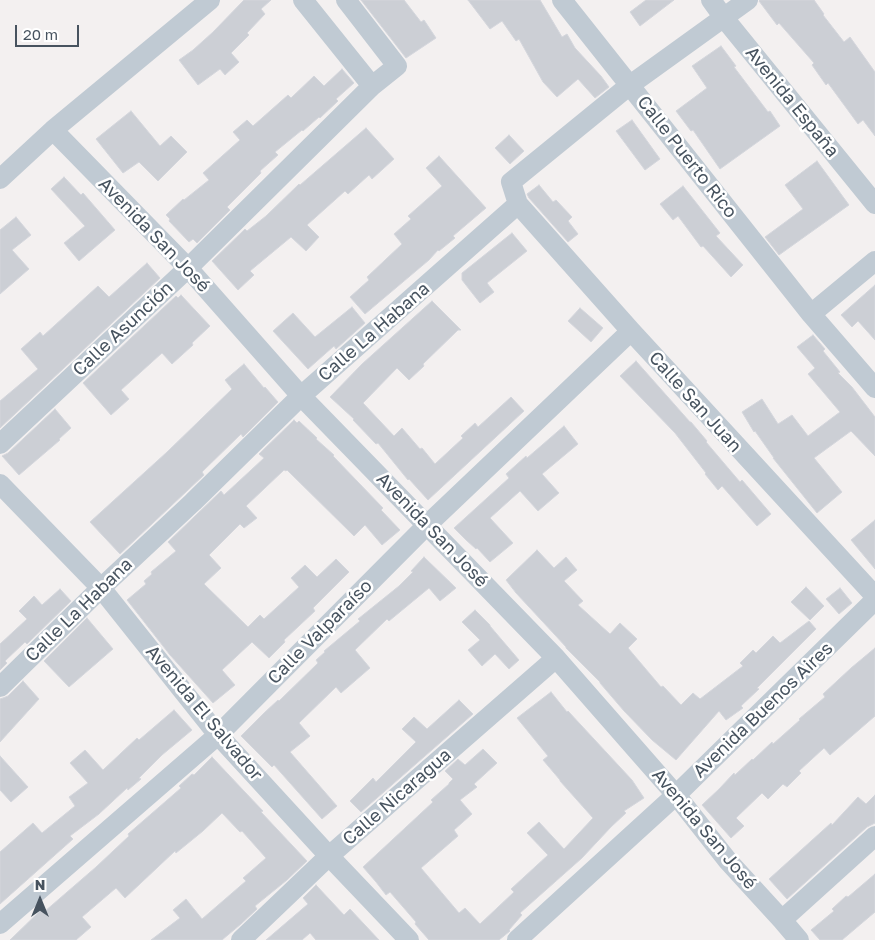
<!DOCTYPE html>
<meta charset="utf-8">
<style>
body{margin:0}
#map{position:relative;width:875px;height:940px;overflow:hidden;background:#f3f0f0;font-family:"Golos Text",sans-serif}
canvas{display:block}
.north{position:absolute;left:15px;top:875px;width:50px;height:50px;-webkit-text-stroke:4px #fff;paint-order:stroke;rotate:0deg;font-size:14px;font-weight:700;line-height:20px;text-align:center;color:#47535f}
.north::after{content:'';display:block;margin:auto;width:18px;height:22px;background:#47535f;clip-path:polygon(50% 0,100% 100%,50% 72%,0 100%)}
.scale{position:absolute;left:15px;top:25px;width:64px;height:22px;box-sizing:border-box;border:2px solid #47535f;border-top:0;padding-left:6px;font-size:15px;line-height:18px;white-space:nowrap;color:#47535f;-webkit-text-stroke:4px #fff;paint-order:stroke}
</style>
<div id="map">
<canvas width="875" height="940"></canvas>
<div class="north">N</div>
<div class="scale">20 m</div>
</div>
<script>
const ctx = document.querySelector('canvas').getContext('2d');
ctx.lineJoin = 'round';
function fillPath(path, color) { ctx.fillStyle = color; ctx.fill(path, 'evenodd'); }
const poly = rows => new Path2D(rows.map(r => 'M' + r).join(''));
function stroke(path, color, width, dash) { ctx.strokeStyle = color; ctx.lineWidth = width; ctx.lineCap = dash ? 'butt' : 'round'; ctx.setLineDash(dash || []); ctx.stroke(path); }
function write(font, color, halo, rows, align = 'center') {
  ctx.font = font + ' "Golos Text",sans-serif'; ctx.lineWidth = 5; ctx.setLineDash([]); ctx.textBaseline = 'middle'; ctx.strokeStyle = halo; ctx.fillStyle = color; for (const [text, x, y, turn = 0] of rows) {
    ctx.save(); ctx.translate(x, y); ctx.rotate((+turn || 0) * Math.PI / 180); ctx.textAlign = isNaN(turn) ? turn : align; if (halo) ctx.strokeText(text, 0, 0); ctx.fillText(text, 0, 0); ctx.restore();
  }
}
const building = poly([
 [244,0,271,0,261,9,265,14,247,33,249,35,231,53,239,62,225,75,220,69,198,85,179,60,193,50,213,32,244,0],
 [361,0,404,0,421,22,424,20,436,38,406,58,361,0],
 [468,0,540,0,562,37,567,34,575,48,601,76,609,87,595,98,578,79,557,97,543,82,519,39,516,41,502,21,490,29,468,0],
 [646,0,674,0,640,26,630,12,646,0],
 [760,0,814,0,824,14,823,15,844,42,850,37,875,72,875,136,863,120,858,124,828,83,826,85,812,65,814,63,779,23,777,25,759,1,760,0],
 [721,46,736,66,734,67,768,112,770,111,780,126,720,169,693,130,691,131,676,111,707,88,692,66,721,46],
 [342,69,354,83,336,99,338,101,320,118,319,117,303,131,302,130,275,152,278,155,260,171,261,173,227,207,230,210,197,243,193,239,189,242,169,221,170,219,166,215,183,199,184,200,209,180,203,173,240,140,233,132,247,120,253,126,288,95,291,98,314,76,324,86,342,69],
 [131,111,160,146,171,136,187,152,158,181,139,162,123,173,96,139,131,111],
 [632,120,660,159,645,170,616,131,632,120],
 [366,128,394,159,372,179,369,175,348,194,345,191,307,225,319,237,306,251,291,237,250,271,254,275,238,290,212,261,245,229,247,231,266,216,299,184,300,185,366,128],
 [509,135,524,151,510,164,495,148,509,135],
 [439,156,486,208,453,236,455,238,439,251,438,250,429,260,365,314,350,297,369,280,367,277,402,244,394,234,411,219,408,216,442,186,426,168,439,156],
 [817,161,849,205,779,255,765,237,803,209,785,185,817,161],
 [64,177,81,195,83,193,115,230,79,261,64,243,85,226,51,189,64,177],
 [539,185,553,202,556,200,572,217,568,221,578,234,568,242,529,198,527,194,539,185],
 [683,186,720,233,716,236,743,265,731,277,703,246,701,247,678,216,673,220,660,204,683,186],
 [16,217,31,235,12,250,29,269,0,294,0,230,16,217],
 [512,233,527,251,487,283,494,292,480,303,462,280,462,273,512,233],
 [147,263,160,278,0,428,0,401,38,369,21,349,40,332,43,336,98,286,109,297,147,263],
 [875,285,875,340,858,321,852,327,841,315,875,285],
 [181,295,210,326,192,343,193,345,172,364,162,353,121,390,129,399,111,415,83,383,176,296,178,298,181,295],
 [432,301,461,330,458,330,423,364,424,366,409,380,397,368,363,403,394,436,402,428,420,449,422,448,435,464,463,438,461,436,475,423,478,427,511,397,524,411,428,500,409,479,408,480,378,443,376,444,353,420,354,419,330,397,362,364,432,301],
 [352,307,365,323,336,349,334,346,308,369,273,331,293,313,315,337,352,307],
 [580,308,603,328,591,342,568,321,580,308],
 [813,335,825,349,823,351,840,372,838,373,852,387,875,417,875,456,851,431,814,458,842,492,817,513,773,458,774,458,755,431,754,432,742,412,762,399,778,424,792,415,808,436,840,412,808,374,815,368,797,347,813,335],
 [636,361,690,422,691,422,707,441,706,442,740,482,742,480,771,514,757,526,722,486,718,490,705,474,706,473,675,433,620,376,636,361],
 [244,364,264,388,265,387,278,402,243,437,241,434,202,472,204,475,120,554,90,522,167,452,232,389,225,380,244,364],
 [55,409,71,428,59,439,60,440,19,475,2,456,8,453,55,409],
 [294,420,297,423,299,421,317,438,316,439,334,455,333,456,383,508,381,510,400,530,382,545,365,525,354,536,287,470,286,471,284,470,246,506,257,518,244,528,240,524,209,555,221,568,204,584,248,627,260,615,264,619,299,587,291,578,305,565,317,577,336,559,349,572,313,608,315,611,284,640,285,642,269,658,252,642,222,670,235,685,213,703,170,655,127,600,146,584,144,581,152,574,151,572,176,551,168,542,221,491,224,495,264,458,259,454,294,420],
 [564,426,578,444,542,474,559,493,538,511,520,491,490,518,513,543,490,562,477,548,476,549,466,540,454,528,509,478,506,474,526,456,527,458,564,426],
 [875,520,875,569,851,540,875,520],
 [537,550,554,568,566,557,577,570,564,581,583,601,578,605,610,634,620,623,637,639,628,648,661,687,663,686,681,705,693,693,700,699,743,666,740,663,753,650,756,653,773,636,780,643,809,621,816,629,757,688,759,689,741,706,743,708,726,720,719,711,676,760,652,740,624,711,600,683,600,682,566,648,566,647,555,635,516,593,506,580,537,550],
 [424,557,456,588,440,601,429,588,389,621,387,619,355,650,370,668,341,693,336,687,299,723,310,736,290,752,337,806,322,819,274,765,272,767,241,736,264,713,278,700,279,701,318,663,316,660,325,652,324,651,360,621,358,619,399,586,413,572,411,571,424,557],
 [806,587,824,606,810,620,791,602,806,587],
 [840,588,852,603,839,614,826,599,840,588],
 [60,589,71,601,27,644,25,642,5,661,7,663,0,670,0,644,27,619,19,611,34,596,42,605,60,589],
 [475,610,490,625,490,626,519,660,509,669,495,654,482,666,468,650,480,640,462,622,475,610],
 [87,618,113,649,69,687,44,661,87,618],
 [875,648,875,716,830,755,824,748,799,771,801,773,787,787,783,784,768,799,762,793,736,818,744,826,731,838,702,805,719,789,734,773,735,775,752,759,753,760,772,742,773,744,800,720,799,719,825,697,823,694,851,668,875,648],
 [23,681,39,699,0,742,0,699,3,698,8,696,23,681],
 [551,692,567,712,568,711,632,780,644,798,624,811,626,813,611,827,582,858,520,913,522,915,509,930,510,931,499,940,429,940,415,924,416,922,390,892,386,895,376,882,363,867,433,802,431,800,449,784,449,783,453,779,445,771,458,759,465,765,483,749,497,763,474,784,477,787,460,800,472,814,454,830,458,836,421,868,459,913,465,908,480,924,514,892,511,889,548,855,527,833,539,822,564,849,593,818,560,781,560,780,543,760,548,756,517,718,551,692],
 [459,700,473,714,361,812,350,801,373,778,376,782,416,742,402,729,414,717,427,729,459,700],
 [174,710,192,730,162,755,139,778,141,779,128,790,127,788,99,814,70,836,73,839,0,904,0,852,33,823,42,833,75,806,69,797,88,783,70,763,85,750,103,770,137,738,139,740,174,710],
 [0,756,28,787,11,802,0,790,0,756],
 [212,757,244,791,263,811,261,812,307,861,287,880,255,906,257,909,241,924,222,940,151,940,180,918,173,910,186,899,202,919,246,881,243,878,266,858,242,831,240,832,222,813,203,831,176,853,175,851,125,898,116,888,82,917,91,927,76,940,10,940,42,909,44,912,96,867,129,836,128,834,181,788,179,786,192,774,194,775,212,757],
 [875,795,875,823,867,827,787,899,769,879,831,823,832,825,858,797,866,804,875,795],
 [875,874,875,912,842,940,820,940,811,930,834,911,832,909,846,896,848,897,875,874],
 [316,885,344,915,350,909,379,940,316,940,310,933,302,940,266,940,308,904,303,898,316,885]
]);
fillPath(building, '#cccfd5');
stroke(building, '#d4d6dc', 1);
stroke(poly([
 [303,0,372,86],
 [562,0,811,314,875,388],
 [711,0,724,18,875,204],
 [53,130,188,268,301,396,556,658,676,795,728,861,782,920,799,940],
 [0,179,53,130,210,0],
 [518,204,631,331,875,596],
 [811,314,875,261],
 [0,444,188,268,372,86,397,66,346,0],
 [0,484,101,588,218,735,329,856,409,940],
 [0,687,101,588,193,502,301,396,518,204,511,182,630,85,748,0],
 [782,920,875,836],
 [0,924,218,735,427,525,631,331],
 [241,940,329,856,556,658],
 [517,940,676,795,875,600]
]), '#c0cad3', 20);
write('18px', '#47535f', '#fff', [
 ["Avenida España",792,102,51],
 ["Calle Puerto Rico",687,157,52],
 ["Avenida San José",154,235,46],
 ["Calle Asunción",123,329,-43],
 ["Calle La Habana",374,332,-41],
 ["Calle San Juan",695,402,48],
 ["Avenida San José",432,530,46],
 ["Calle La Habana",79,610,-44],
 ["Calle Valparaíso",320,632,-45],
 ["Avenida Buenos Aires",763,710,-44],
 ["Avenida El Salvador",204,713,50],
 ["Calle Nicaragua",397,797,-41],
 ["Avenida San José",704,829,50]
]);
</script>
